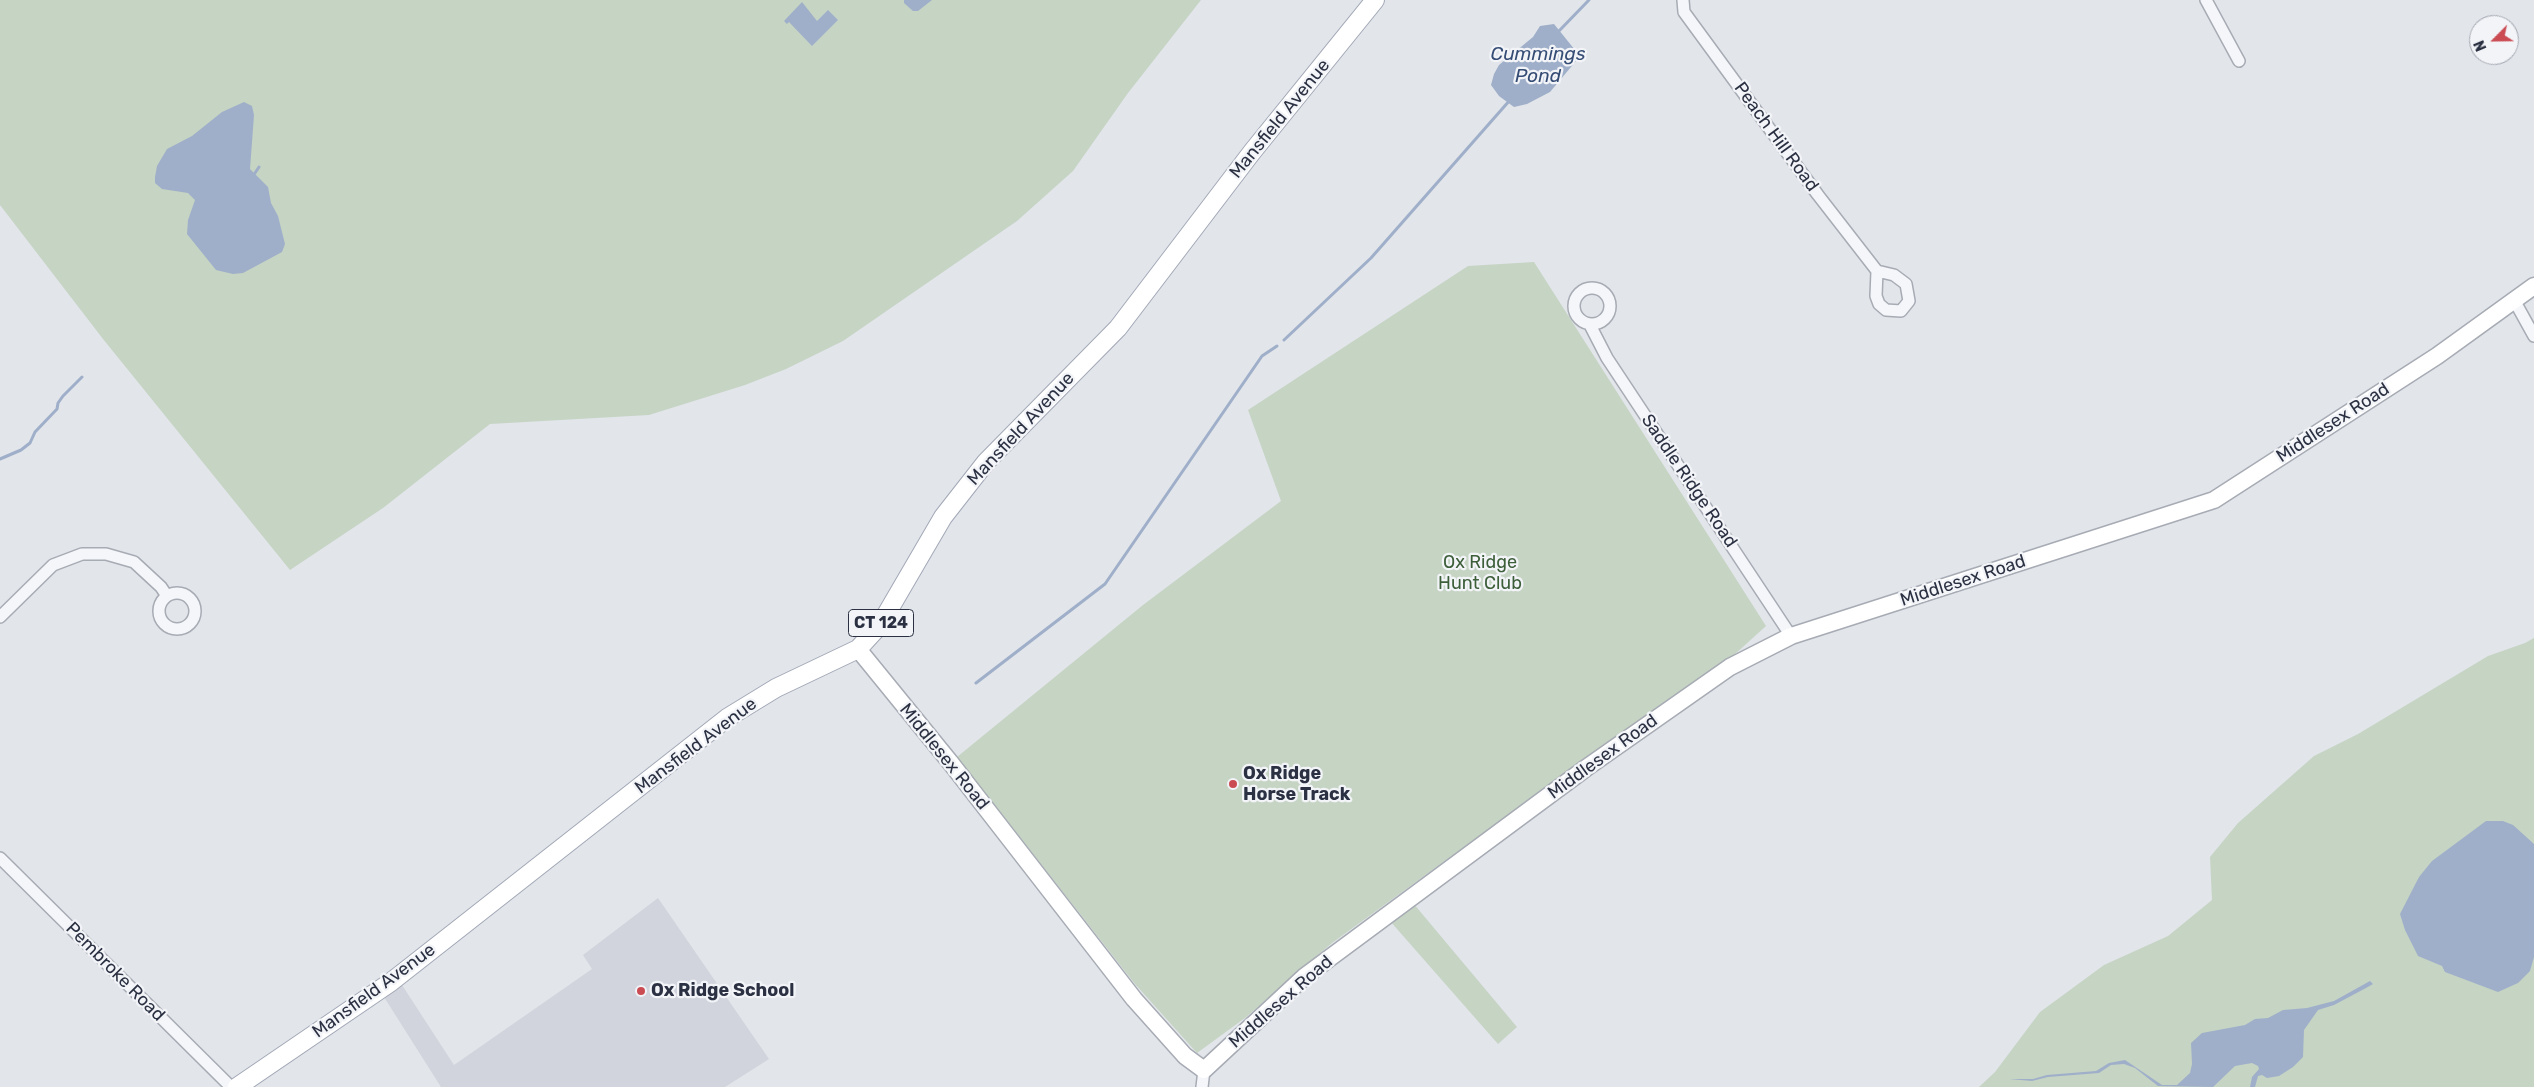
<!DOCTYPE html>
<style>
body{margin:0}
#map{position:relative;width:2534px;height:1087px;overflow:hidden;background:#e2e5ea;font-family:Rubik,sans-serif}
canvas{display:block}
.north{position:absolute;left:2469px;top:15px;width:50px;height:50px;box-sizing:border-box;background:#f2f4f8;border:1px solid #a2a6af;border-radius:50%;rotate:247deg;font-size:14px;font-weight:700;line-height:20px;text-align:center;color:#2b3142}
.north::after{content:'';display:block;margin:auto;width:18px;height:22px;background:#cb4b53;clip-path:polygon(50% 0,100% 100%,50% 72%,0 100%)}
</style>
<div id="map">
<canvas width="2534" height="1087"></canvas>
<div class="north">N</div>
</div>
<script>
const ctx = document.querySelector('canvas').getContext('2d');
ctx.lineJoin = 'round';
function fillPath(path, color) { ctx.fillStyle = color; ctx.fill(path, 'evenodd'); }
const poly = rows => new Path2D(rows.map(r => 'M' + r).join(''));
function stroke(path, color, width, dash) { ctx.strokeStyle = color; ctx.lineWidth = width; ctx.lineCap = dash ? 'butt' : 'round'; ctx.setLineDash(dash || []); ctx.stroke(path); }
function write(font, color, halo, rows, align = 'center') {
  ctx.font = font + ' Rubik,sans-serif'; ctx.lineWidth = 4.5; ctx.setLineDash([]); ctx.textBaseline = 'middle'; ctx.strokeStyle = halo; ctx.fillStyle = color; for (const [text, x, y, turn = 0] of rows) {
    ctx.save(); ctx.translate(x, y); ctx.rotate((+turn || 0) * Math.PI / 180); ctx.textAlign = isNaN(turn) ? turn : align; if (halo) ctx.strokeText(text, 0, 0); ctx.fillText(text, 0, 0); ctx.restore();
  }
}
fillPath(poly([
 [658,898,769,1059,725,1087,441,1087,384,997,402,985,454,1065,592,969,583,955]
]), '#d1d4dc');
fillPath(poly([
 [0,0,1201,0,1128,93,1073,171,1017,221,843,341,786,369,745,385,649,415,490,424,383,508,290,570,103,339,0,205],
 [1534,262,1766,626,1734,655,1589,756,1332,943,1245,1018,1197,1053,1135,984,957,757,1143,605,1281,501,1248,410,1468,266],
 [2534,638,2534,1087,1979,1087,1995,1072,2040,1012,2104,965,2168,936,2212,900,2210,857,2238,823,2314,756,2358,734,2488,656,2525,643],
 [1413,903,1517,1027,1498,1044,1390,921]
]), '#c6d4c4');
fillPath(poly([
 [904,0,932,0,918,11,913,11,904,3],
 [802,2,817,21,828,10,838,20,812,46,789,22,787,24,784,21],
 [1554,24,1575,50,1576,61,1550,92,1527,104,1514,107,1499,96,1491,85,1494,74,1499,65,1533,37,1540,26],
 [244,102,252,106,254,115,250,169,268,187,271,203,278,216,285,244,282,252,243,273,233,274,216,270,187,234,188,220,195,200,188,193,162,189,155,183,155,177,157,166,167,149,192,136,222,112],
 [2486,821,2503,821,2513,825,2534,844,2534,957,2530,971,2518,983,2498,992,2445,972,2442,966,2418,956,2405,930,2400,914,2419,877,2432,861],
 [2370,981,2373,984,2366,988,2334,1005,2318,1010,2304,1030,2303,1057,2293,1067,2279,1076,2267,1078,2262,1075,2258,1076,2255,1087,2250,1087,2252,1077,2259,1069,2258,1066,2252,1063,2235,1066,2213,1087,2158,1086,2135,1068,2124,1064,2111,1065,2099,1073,2048,1077,2032,1081,2009,1079,2033,1079,2047,1075,2096,1071,2109,1063,2125,1060,2162,1085,2177,1085,2190,1073,2192,1064,2191,1043,2202,1033,2245,1025,2255,1019,2268,1018,2283,1010,2307,1008,2334,1001]
]), '#9fafc9');
stroke(poly([
 [1558,32,1589,0],
 [253,176,259,167],
 [1284,340,1371,258,1510,100],
 [0,459,21,450,30,443,35,432,57,409,58,403,63,396,82,377],
 [976,683,1105,584,1262,356,1277,346]
]), '#9fafc9', 3);
const minor = poly([
 [1683,0,1684,12,1818,195,1877,271,1894,275,1906,284,1909,301,1901,311,1886,310,1879,304,1876,296,1877,271],
 [2206,0,2239,61],
 '1574 306a18 18 0 1 1 36 0a18 18 0 1 1-36 0Z',
 [2514,300,2534,336],
 [1590,325,1607,358,1791,636],
 '159 611a18 18 0 1 1 36 0a18 18 0 1 1-36 0Z',
 [0,617,53,565,82,554,106,554,134,562,161,587,167,596],
 [0,858,231,1087],
 [1202,1087,1204,1070]
]);
const secondary = poly([
 [858,649,950,762,1134,999,1185,1056,1204,1070,1304,977,1586,768,1730,667,1791,636,2214,500,2437,356,2534,286]
]);
const primary = poly([
 [237,1087,391,982,727,718,776,688,858,649,880,625,943,517,986,462,1118,328,1252,152,1375,0]
]);
stroke(minor, '#a7abb4', 14);
stroke(secondary, '#a7abb4', 19);
stroke(primary, '#a2a8b6', 20);
stroke(minor, '#f5f6f9', 11);
stroke(secondary, '#fff', 16);
stroke(primary, '#fff', 18);
for (const [x, y, r, color] of [
 [1233,784,5,"#cb4b53"],
 [641,991,5,"#cb4b53"]
]) { const dot = new Path2D(); dot.arc(x, y, r, 0, 2 * Math.PI); ctx.fillStyle = color; ctx.fill(dot); stroke(dot, '#f2f4f8', 2); }
for (const [x, y, w] of [
 [881,623,65]
]) { const box = new Path2D(); box.roundRect(x - w / 2, y - 13.5, w, 27, 4); ctx.fillStyle = '#f2f4f8'; ctx.fill(box); stroke(box, '#2b3142', 1); }
write('bold 16px', '#2b3142', null, [
 ["CT 124",881,623]
]);
write('18px', '#2b3142', '#f2f4f8', [
 ["Mansfield Avenue",1280,119,-51],
 ["Peach Hill Road",1776,137,54],
 ["Middlesex Road",2333,423,-33],
 ["Mansfield Avenue",1021,429,-47],
 ["Saddle Ridge Road",1689,481,56],
 ["Middlesex Road",1963,581,-18],
 ["Mansfield Avenue",696,746,-37],
 ["Middlesex Road",944,757,51],
 ["Middlesex Road",1603,757,-36],
 ["Pembroke Road",115,972,45],
 ["Mansfield Avenue",374,991,-36],
 ["Middlesex Road",1281,1002,-41]
]);
write('18px', '#3c5e38', '#f2f4f8', [
 ["Ox Ridge",1480,563],
 ["Hunt Club",1480,584]
]);
write('bold 18px', '#2b3142', '#f2f4f8', [
 ["Ox Ridge",1243,774],
 ["Horse Track",1243,795],
 ["Ox Ridge School",651,991]
], 'left');
write('italic 19px', '#354c75', '#f2f4f8', [
 ["Cummings",1538,55],
 ["Pond",1538,77]
]);
</script>
